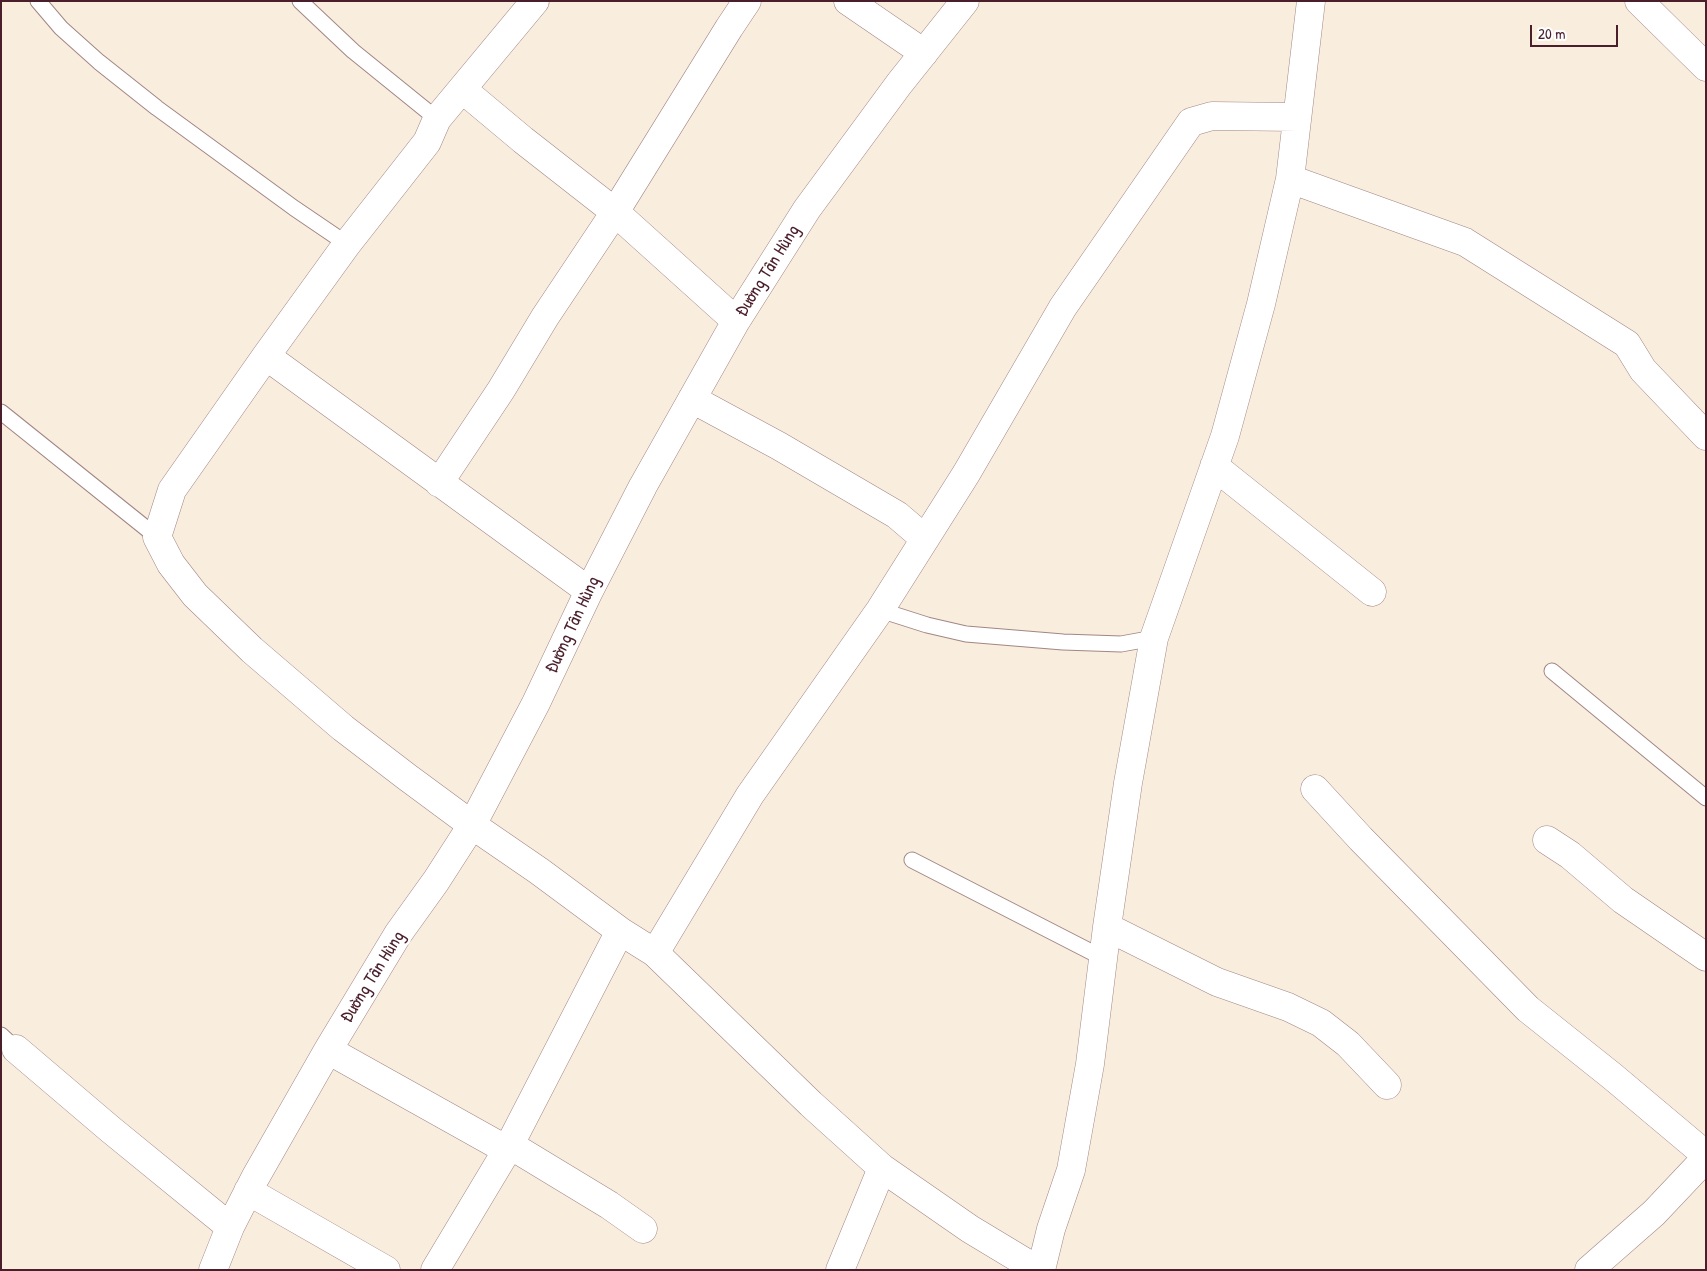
<!DOCTYPE html>
<meta charset="utf-8">
<style>
body{margin:0}
#map{position:relative;width:1707px;height:1271px;overflow:hidden;background:#f9edde;font-family:"Patrick Hand",sans-serif}
canvas{display:block}
.frame{position:absolute;inset:0;border:2px solid #4a1f2b;pointer-events:none}
.scale{position:absolute;left:1530px;top:25px;width:88px;height:22px;box-sizing:border-box;border:2px solid #4a1f2b;border-top:0;padding-left:6px;font-size:15px;line-height:18px;white-space:nowrap;color:#4a1f2b;-webkit-text-stroke:4px #fff;paint-order:stroke}
</style>
<div id="map">
<canvas width="1707" height="1271"></canvas>
<div class="frame"></div>
<div class="scale">20 m</div>
</div>
<script>
const ctx = document.querySelector('canvas').getContext('2d');
ctx.lineJoin = 'round';
const poly = rows => new Path2D(rows.map(r => 'M' + r).join(''));
function stroke(path, color, width, dash) { ctx.strokeStyle = color; ctx.lineWidth = width; ctx.lineCap = dash ? 'butt' : 'round'; ctx.setLineDash(dash || []); ctx.stroke(path); }
function write(font, color, halo, rows, align = 'center') {
  ctx.font = font + ' "Patrick Hand",sans-serif'; ctx.lineWidth = 5; ctx.setLineDash([]); ctx.textBaseline = 'middle'; ctx.strokeStyle = halo; ctx.fillStyle = color; for (const [text, x, y, turn = 0] of rows) {
    ctx.save(); ctx.translate(x, y); ctx.rotate((+turn || 0) * Math.PI / 180); ctx.textAlign = isNaN(turn) ? turn : align; if (halo) ctx.strokeText(text, 0, 0); ctx.fillText(text, 0, 0); ctx.restore();
  }
}
const service = poly([
 [38,1,61,28,99,62,157,108,294,208,347,244],
 [300,1,353,51,437,119],
 [1,412,157,537],
 [880,610,927,625,966,634,1063,642,1121,644,1154,638],
 [1552,671,1706,798],
 [912,860,1103,958],
 [1,1035,16,1049]
]);
const minor = poly([
 [535,1,437,119,427,142,347,244,266,356,172,490,157,537,171,564,195,595,252,650,343,728,407,777,472,825,539,871,620,931,655,953,811,1104,882,1168,970,1229,1038,1270],
 [848,1,924,53],
 [1639,1,1706,67],
 [462,89,523,140,615,212,736,321],
 [1290,179,1465,242,1627,344,1643,370,1706,436],
 [266,356,589,591],
 [692,399,779,446,897,515,925,539],
 [1214,466,1372,592],
 [439,483,501,390,545,317,615,212,729,28,747,1],
 [1315,789,1361,839,1528,1009,1612,1076,1706,1155],
 [1547,840,1570,855,1623,900,1706,957],
 [1107,927,1217,982,1288,1007,1321,1023,1348,1044,1387,1085],
 [655,953,750,795,880,610,966,474,1063,307,1191,122,1212,116,1297,117],
 [16,1049,110,1129,230,1227],
 [328,1050,507,1150],
 [510,1145,609,1205,643,1229],
 [248,1191,386,1270],
 [213,1270,230,1227,255,1178,328,1050,398,934,436,881,472,825,536,703,589,591,643,486,736,321,807,209,899,84,965,1],
 [435,1270,507,1150,620,931],
 [840,1270,882,1168],
 [1041,1270,1051,1229,1071,1170,1090,1064,1107,927,1128,783,1154,638,1225,436,1261,304,1290,179,1311,1],
 [1589,1270,1654,1213,1706,1158]
]);
stroke(service, '#a28684', 17);
stroke(minor, '#a28684', 29);
stroke(service, '#fff', 15);
stroke(minor, '#fff', 28);
write('18px', '#4a1f2b', '#fff', [
 ["Đường Tân Hùng",768,271,-58],
 ["Đường Tân Hùng",573,625,-65],
 ["Đường Tân Hùng",373,977,-58]
]);
</script>
